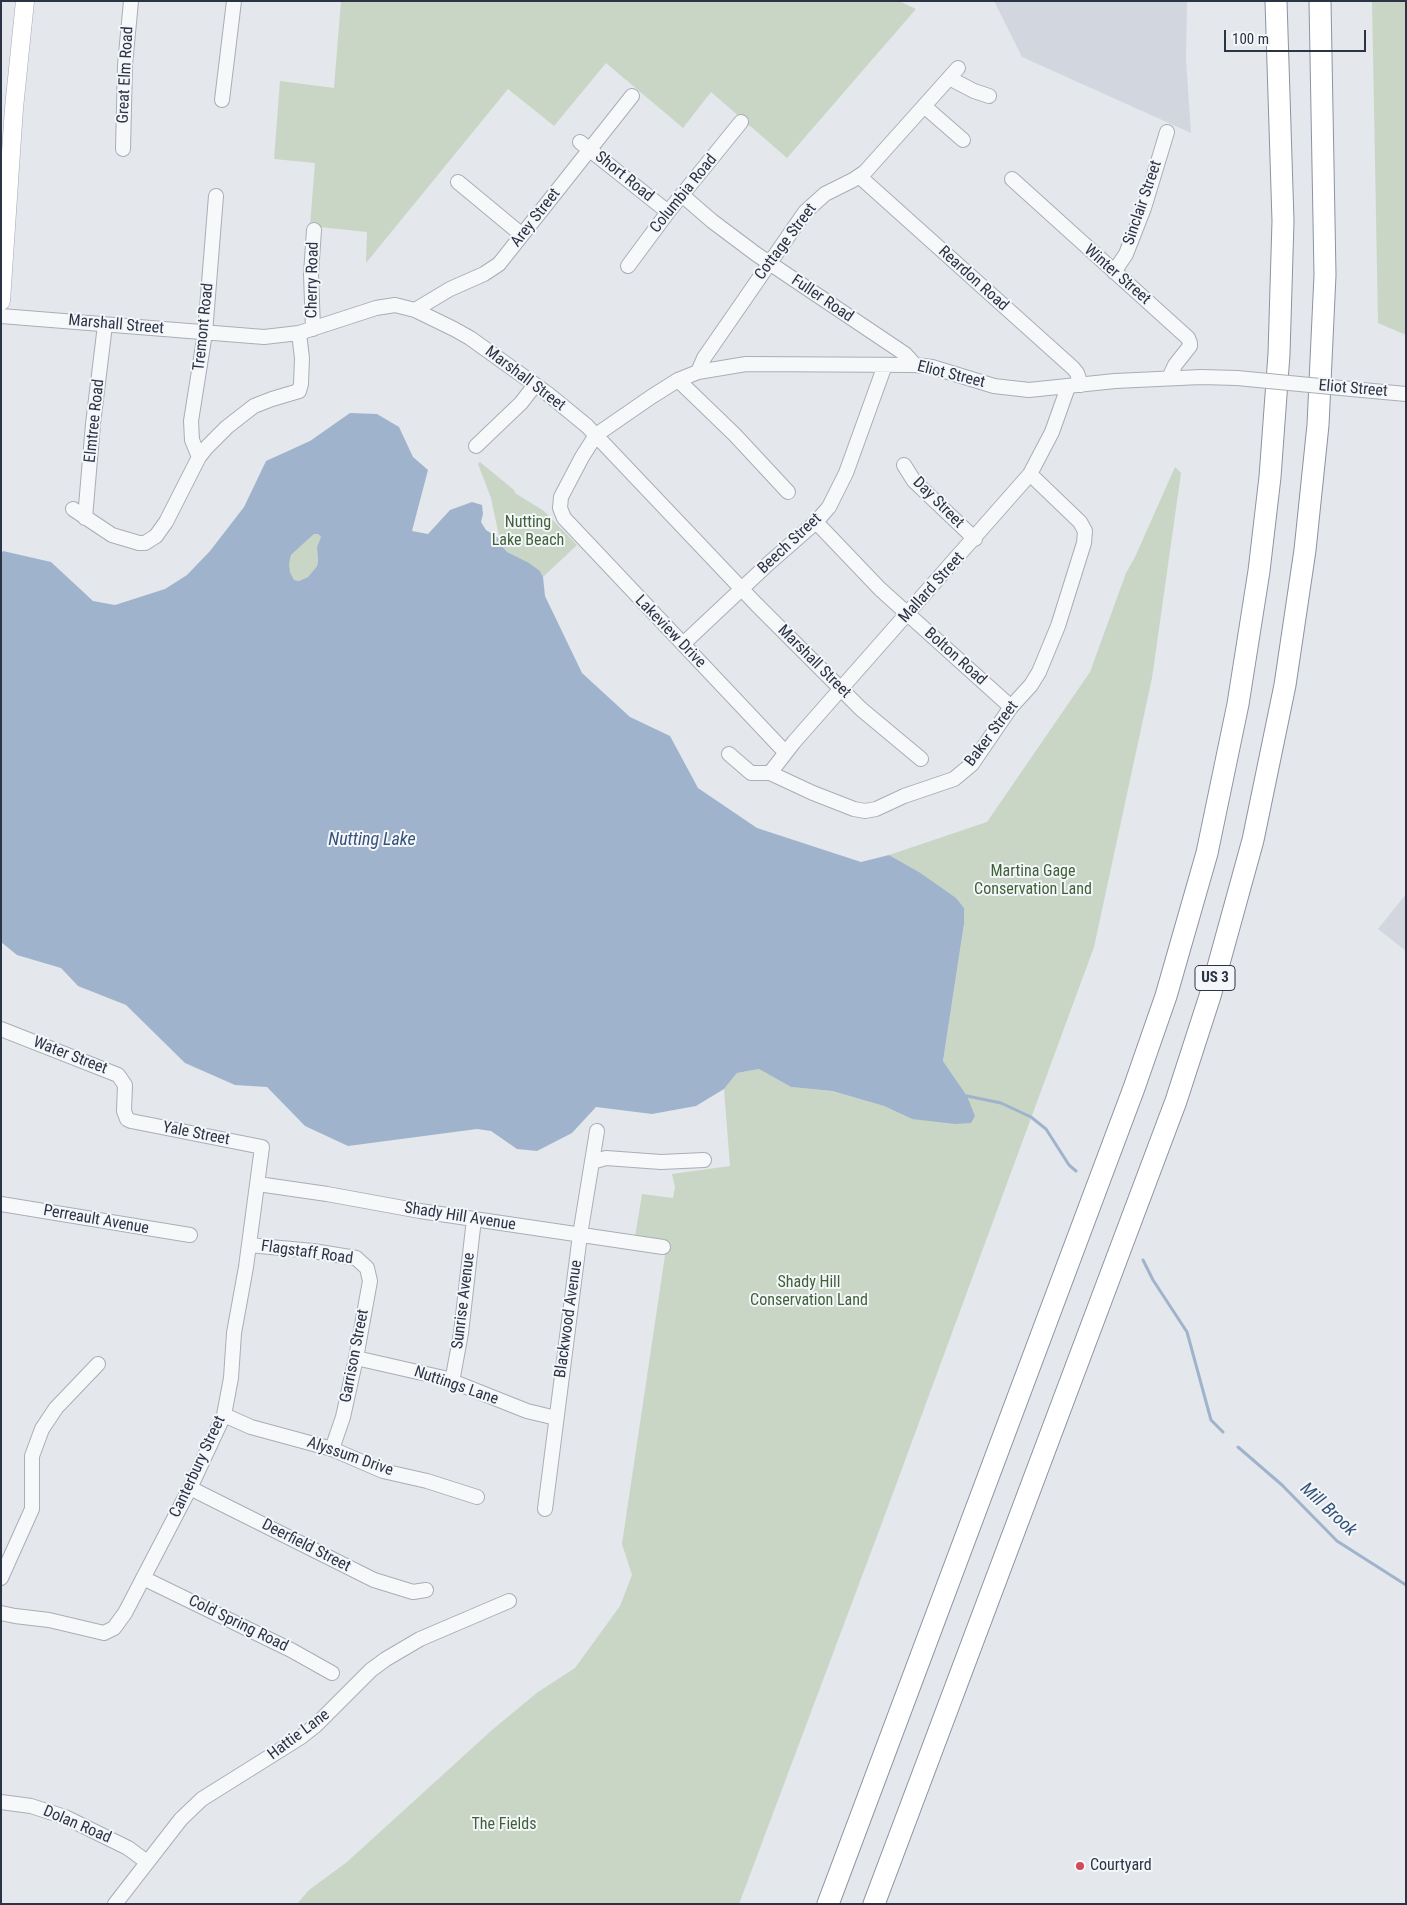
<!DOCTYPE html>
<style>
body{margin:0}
#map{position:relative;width:1407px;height:1905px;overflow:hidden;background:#e4e7ec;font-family:"Roboto Condensed",sans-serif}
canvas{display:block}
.frame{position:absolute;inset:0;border:2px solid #2b3445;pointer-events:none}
.scale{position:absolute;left:1224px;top:30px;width:142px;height:22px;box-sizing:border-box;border:2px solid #2b3445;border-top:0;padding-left:6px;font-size:15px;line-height:18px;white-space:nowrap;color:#2b3445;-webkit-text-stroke:4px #f4f6f9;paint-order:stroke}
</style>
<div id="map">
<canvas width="1407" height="1905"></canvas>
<div class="frame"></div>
<div class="scale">100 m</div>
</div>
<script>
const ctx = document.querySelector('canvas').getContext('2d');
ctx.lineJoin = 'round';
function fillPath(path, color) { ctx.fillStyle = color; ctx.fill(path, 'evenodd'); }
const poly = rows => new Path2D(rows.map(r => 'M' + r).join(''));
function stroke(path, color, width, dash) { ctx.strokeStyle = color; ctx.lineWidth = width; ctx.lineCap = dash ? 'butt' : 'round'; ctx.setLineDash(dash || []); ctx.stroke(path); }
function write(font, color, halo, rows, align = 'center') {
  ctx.font = font + ' "Roboto Condensed",sans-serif'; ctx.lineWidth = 4; ctx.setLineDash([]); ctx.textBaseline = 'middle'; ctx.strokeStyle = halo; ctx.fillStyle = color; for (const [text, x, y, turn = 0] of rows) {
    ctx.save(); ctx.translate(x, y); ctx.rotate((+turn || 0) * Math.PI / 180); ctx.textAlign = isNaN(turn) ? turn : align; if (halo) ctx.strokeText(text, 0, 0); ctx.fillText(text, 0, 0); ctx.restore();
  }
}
fillPath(poly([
 [994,1,1187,1,1186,59,1191,133,1022,57],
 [1406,894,1406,951,1378,929]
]), '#d2d6de');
fillPath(poly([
 [341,1,899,1,916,9,787,158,711,92,683,128,606,63,554,126,508,89,366,263,367,232,310,226,315,163,274,159,280,81,334,88],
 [1372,1,1406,1,1406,335,1378,323],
 [480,462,514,490,515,493,544,511,577,545,543,577,540,571,507,552,501,545,491,498,478,464],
 [1175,467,1181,473,1152,678,1094,947,889,1504,739,1904,297,1904,309,1890,347,1862,492,1730,538,1692,575,1668,620,1606,632,1575,622,1544,667,1242,635,1237,642,1194,673,1198,675,1187,672,1174,730,1166,724,1089,737,1073,759,1069,791,1087,831,1091,884,1106,912,1119,967,1096,943,1061,964,924,964,908,919,872,889,855,987,822,1090,672,1126,573,1135,557],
 [314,534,318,534,321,537,317,548,318,561,317,566,308,577,299,581,294,580,290,572,288,564,291,555]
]), '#c9d6c5');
fillPath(poly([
 [350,413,377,414,399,427,413,457,428,470,412,531,428,534,450,510,472,502,482,505,483,514,481,522,486,530,500,539,501,545,507,552,529,563,540,571,543,577,545,596,582,673,630,717,670,736,698,788,757,828,861,862,889,855,919,872,956,898,964,908,964,924,943,1061,967,1096,975,1116,971,1123,955,1124,912,1119,884,1106,832,1091,791,1087,759,1069,737,1073,724,1089,696,1106,652,1114,596,1107,572,1133,537,1151,517,1149,491,1131,477,1129,348,1146,305,1126,267,1087,235,1085,185,1063,126,1005,78,986,61,968,17,955,1,942,1,554,3,551,51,562,93,601,115,605,165,589,187,575,210,551,244,507,266,461,310,441],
 [314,534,318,534,321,537,317,547,318,561,317,566,308,577,299,581,294,580,290,572,289,564,291,555]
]), '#9fb4cc');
stroke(poly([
 [967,1096,1001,1103,1031,1117,1046,1129,1069,1165,1076,1171],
 [1143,1260,1153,1280,1187,1332,1211,1420,1223,1432],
 [1238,1447,1282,1485,1337,1541,1406,1585]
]), '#9fb4cc', 3);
const minor = poly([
 [949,78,974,91,989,96],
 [222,100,234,1],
 [924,106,963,140],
 [580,142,668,212],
 [123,149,125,65,131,1],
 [859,176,1073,368,1077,373,1081,385],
 [1012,179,1188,338,1190,343,1190,346,1175,365,1169,378],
 [458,182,522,235],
 [682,195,712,221,756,254,905,354,915,365],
 [628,266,668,212,741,122],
 [1114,272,1126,254,1144,208,1167,132],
 [415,310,450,289,484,274,499,264,632,96],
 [1,316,264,337,299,333,376,308,395,305,415,310,454,329,470,338,548,394,587,426,756,604,861,709,921,759],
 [313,329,311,274,314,230],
 [698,372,704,358,805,212,825,194,853,180,865,172,958,68],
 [678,380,735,435,788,492],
 [1362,390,1406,394],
 [476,446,521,403,535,385],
 [199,457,192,440,191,421,205,333,216,196],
 [904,465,914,481,975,539],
 [73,509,112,535,139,543,145,543,156,536,166,522,199,457,207,447,227,427,254,406,272,399,299,391,301,384,302,358,299,333],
 [85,518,93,424,105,325],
 [816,522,880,589,1011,707],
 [683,644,768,564,816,522,829,507,846,473,885,365],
 [785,752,564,518,560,508,561,497,582,457,596,435,651,397,678,380,698,372,746,364,915,365,932,367,994,386,1029,390,1115,381,1201,377,1237,378],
 [729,754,751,773,770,773],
 [770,773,813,793,854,809,865,811,876,809,904,796,954,779,972,764,1011,707,1031,685,1039,672,1058,626,1084,543,1085,531,1080,522,1030,474],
 [770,773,794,742,1030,474,1052,432,1068,387],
 [1,1029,118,1075,125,1085,124,1111,127,1119,131,1121,262,1147,246,1267,234,1333,231,1378,224,1415,190,1488,125,1613,114,1628,104,1633,49,1620,15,1616,1,1613],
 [592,1162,606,1158,661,1162,704,1160],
 [258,1184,327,1194,420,1211,663,1247],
 [1,1204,190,1235],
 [249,1245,313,1251,356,1258,367,1268,370,1281,356,1358,343,1417,332,1449],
 [356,1358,444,1378,527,1411,556,1418],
 [452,1382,461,1333,474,1219],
 [224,1415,251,1427,332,1449,383,1471,427,1481,477,1497],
 [190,1488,374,1580,413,1592,426,1590],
 [545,1509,580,1235,597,1131],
 [1,1578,32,1509,32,1456,42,1429,56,1408,98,1364],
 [143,1578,291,1650,332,1673],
 [1,1802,31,1806,65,1817,128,1848,147,1862],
 [115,1904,181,1819,202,1799,301,1737,315,1726,371,1670,386,1659,420,1639,509,1601]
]);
const major = poly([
 [1,301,14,108,25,1]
]);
const highway = poly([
 [828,1904,1134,1088,1166,996,1207,853,1238,704,1259,571,1270,477,1279,354,1283,221,1276,1],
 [874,1904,1176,1101,1210,996,1253,840,1285,685,1305,550,1318,425,1325,275,1320,1]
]);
stroke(minor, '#a9aeb7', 16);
stroke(major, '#a3abb8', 19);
stroke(highway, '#8b94a3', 23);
stroke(minor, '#f7f8fa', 14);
stroke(major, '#fff', 18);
stroke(highway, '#fff', 21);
const minorBridge = poly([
 [1237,378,1362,390]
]);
stroke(minorBridge, '#a9aeb7', 16, []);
stroke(minorBridge, '#f7f8fa', 14);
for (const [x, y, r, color] of [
 [1080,1866,5,"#d1495b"]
]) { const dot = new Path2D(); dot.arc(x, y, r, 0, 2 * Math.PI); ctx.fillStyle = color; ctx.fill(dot); stroke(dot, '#f4f6f9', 2); }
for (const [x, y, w] of [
 [1215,978,40]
]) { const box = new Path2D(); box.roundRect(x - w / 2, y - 12.5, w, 25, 4); ctx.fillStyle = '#f4f6f9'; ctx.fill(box); stroke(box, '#2b3445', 1); }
write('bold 15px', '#2b3445', null, [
 ["US 3",1215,978]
]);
write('16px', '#2b3445', '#f4f6f9', [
 ["Great Elm Road",126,75,-87],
 ["Short Road",624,177,39],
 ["Columbia Road",684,194,-51],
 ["Sinclair Street",1143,203,-71],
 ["Arey Street",536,218,-52],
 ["Cottage Street",786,242,-53],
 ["Winter Street",1117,275,41],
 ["Reardon Road",973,279,42],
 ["Cherry Road",313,280,-89],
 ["Fuller Road",822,299,34],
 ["Marshall Street",116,325,5],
 ["Tremont Road",204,327,-84],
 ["Eliot Street",951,375,14],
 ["Marshall Street",525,379,37],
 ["Eliot Street",1353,389,5],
 ["Elmtree Road",95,421,-84],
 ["Day Street",938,503,45],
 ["Beech Street",790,544,-43],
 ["Mallard Street",932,588,-48],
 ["Lakeview Drive",670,632,46],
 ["Bolton Road",955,657,42],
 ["Marshall Street",814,662,45],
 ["Baker Street",992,734,-53],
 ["Water Street",70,1056,21],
 ["Yale Street",196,1134,11],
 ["Shady Hill Avenue",460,1217,9],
 ["Perreault Avenue",96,1220,10],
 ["Flagstaff Road",307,1253,8],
 ["Sunrise Avenue",464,1301,-83],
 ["Blackwood Avenue",569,1319,-82],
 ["Garrison Street",355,1356,-79],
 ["Nuttings Lane",456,1386,19],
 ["Alyssum Drive",350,1457,19],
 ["Canterbury Street",198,1467,-65],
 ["Deerfield Street",306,1546,27],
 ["Cold Spring Road",238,1624,26],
 ["Hattie Lane",299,1735,-37],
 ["Dolan Road",77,1825,23]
]);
write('16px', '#3f6138', '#f4f6f9', [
 ["Nutting",528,523],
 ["Lake Beach",528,541],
 ["Martina Gage",1033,872],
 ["Conservation Land",1033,890],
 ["Shady Hill",809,1283],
 ["Conservation Land",809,1301],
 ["The Fields",504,1825]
]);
write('16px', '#2b3445', '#f4f6f9', [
 ["Courtyard",1090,1866]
], 'left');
write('italic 18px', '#34527a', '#f4f6f9', [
 ["Nutting Lake",372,840],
 ["Mill Brook",1328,1510,43]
]);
</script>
